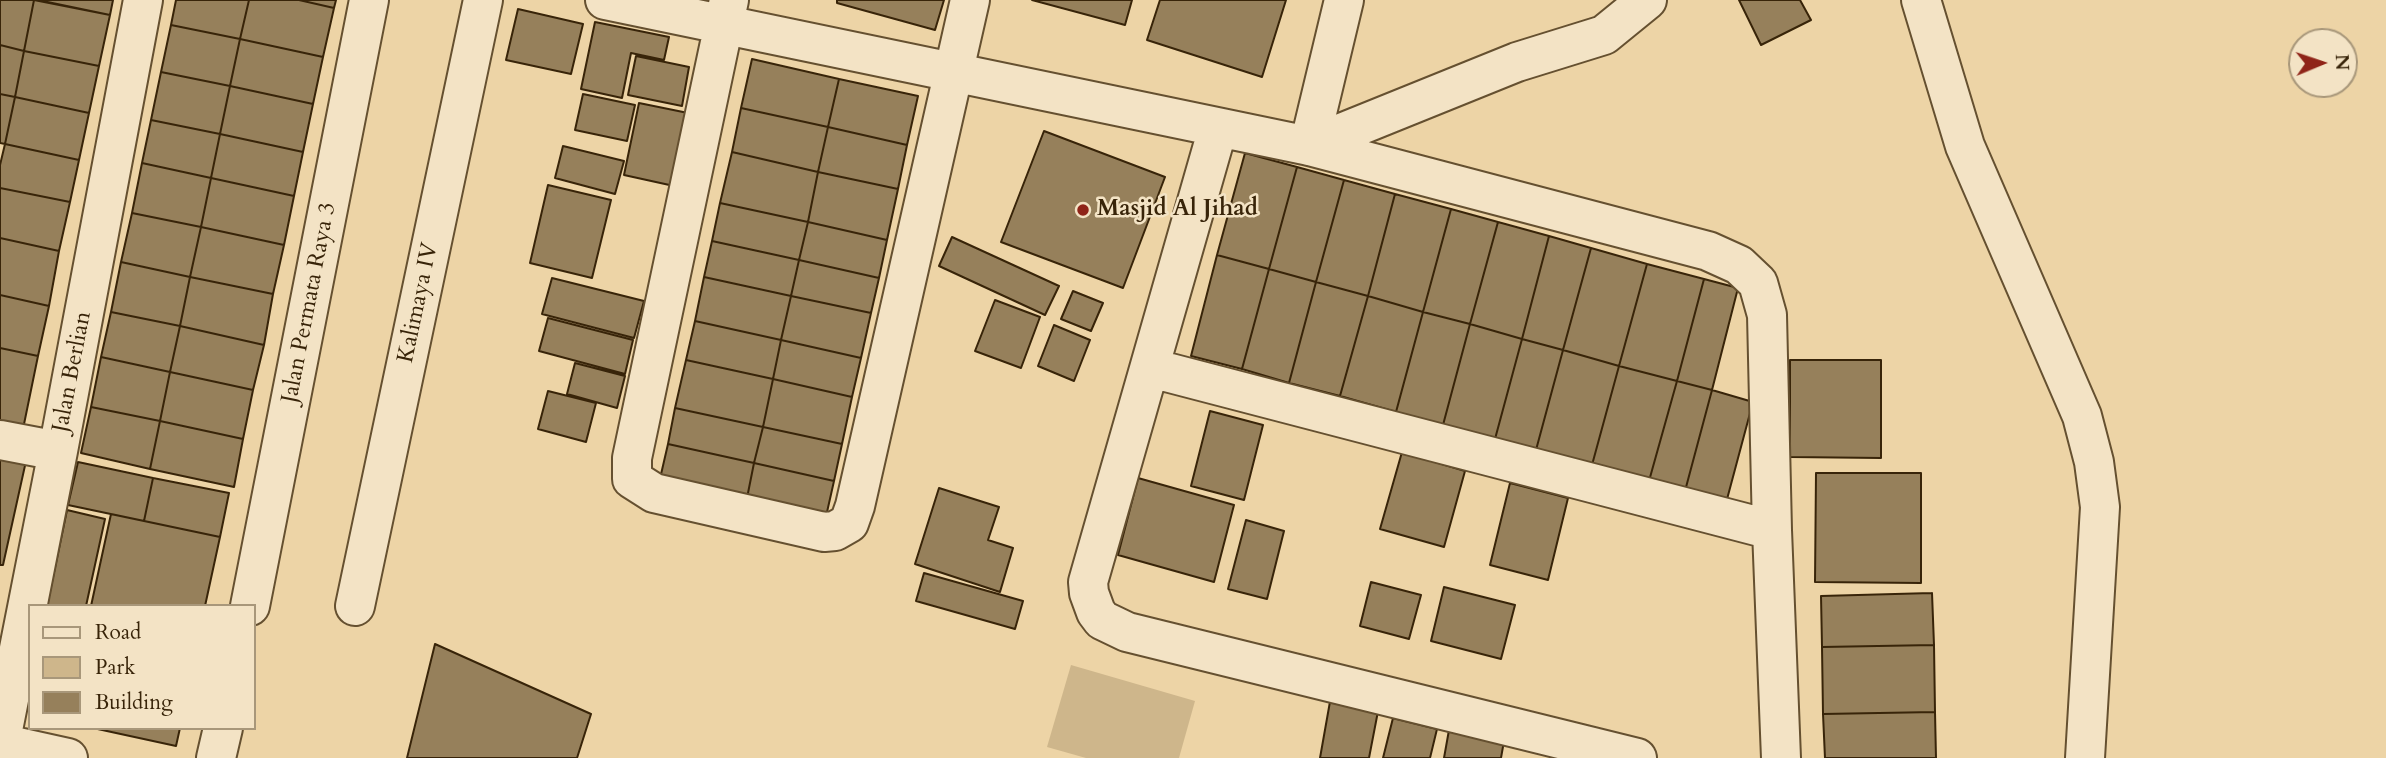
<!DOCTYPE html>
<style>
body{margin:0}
#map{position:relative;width:2386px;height:758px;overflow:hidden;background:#edd4a6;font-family:Cardo,serif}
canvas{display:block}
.legend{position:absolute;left:28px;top:604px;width:228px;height:126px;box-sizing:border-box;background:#f3e3c5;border:2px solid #a8977a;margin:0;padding:9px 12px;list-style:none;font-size:21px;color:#382409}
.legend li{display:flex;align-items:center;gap:14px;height:35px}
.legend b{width:35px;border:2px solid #a8977a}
.north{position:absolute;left:2288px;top:28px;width:70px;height:70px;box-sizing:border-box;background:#f3e3c5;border:2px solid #a8977a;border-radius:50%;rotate:88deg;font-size:19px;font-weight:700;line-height:28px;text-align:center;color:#382409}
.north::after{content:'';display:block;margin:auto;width:24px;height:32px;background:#8f2418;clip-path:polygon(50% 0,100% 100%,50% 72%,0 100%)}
</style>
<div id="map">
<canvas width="2386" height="758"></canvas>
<ul class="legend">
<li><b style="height:9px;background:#f3e3c5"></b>Road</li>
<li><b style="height:19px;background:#ceb68b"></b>Park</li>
<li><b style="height:19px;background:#96805b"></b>Building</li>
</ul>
<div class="north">N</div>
</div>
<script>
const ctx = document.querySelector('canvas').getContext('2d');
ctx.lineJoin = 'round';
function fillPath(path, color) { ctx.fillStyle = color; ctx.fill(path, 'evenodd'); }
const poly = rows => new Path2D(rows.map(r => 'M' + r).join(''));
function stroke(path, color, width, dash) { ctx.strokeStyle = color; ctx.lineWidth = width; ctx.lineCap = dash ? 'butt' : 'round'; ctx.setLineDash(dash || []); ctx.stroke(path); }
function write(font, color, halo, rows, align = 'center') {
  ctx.font = font + ' Cardo,serif'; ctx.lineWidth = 5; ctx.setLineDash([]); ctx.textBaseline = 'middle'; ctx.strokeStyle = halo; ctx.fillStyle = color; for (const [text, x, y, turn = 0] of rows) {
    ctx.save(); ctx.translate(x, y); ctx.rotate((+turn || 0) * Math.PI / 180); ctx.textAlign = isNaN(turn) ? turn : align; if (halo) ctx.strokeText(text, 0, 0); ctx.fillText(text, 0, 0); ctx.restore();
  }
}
fillPath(poly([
 [1071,665,1195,701,1179,758,1086,758,1047,747]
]), '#ceb68b');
const building = poly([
 [0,0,34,0,24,51,0,45,0,0],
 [34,0,110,15,99,66,24,51,34,0],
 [38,0,113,0,110,15,38,0],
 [176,0,249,0,240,39,171,25,176,0],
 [249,0,299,0,334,8,323,57,240,39,249,0],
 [299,0,336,0,334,8,299,0],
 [837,0,944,0,935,30,837,3,837,0],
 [1032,0,1132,0,1125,25,1032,0],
 [1160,0,1286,0,1262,77,1147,40,1160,0],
 [1739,0,1800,0,1811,20,1761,45,1739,0],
 [518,9,583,24,571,74,506,60,518,9],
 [595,22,669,37,664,60,631,53,622,98,581,89,595,22],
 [171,25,240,39,230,86,161,72,171,25],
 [240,39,323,57,313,104,230,86,240,39],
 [0,45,24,51,15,97,0,94,0,45],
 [24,51,99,66,89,113,15,97,24,51],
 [636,56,689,67,682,106,628,95,636,56],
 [752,59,839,79,828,127,741,108,752,59],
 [161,72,230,86,220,134,151,120,161,72],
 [839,79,918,96,907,145,828,127,839,79],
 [230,86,313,104,303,152,220,134,230,86],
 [0,94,15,97,5,144,0,143,0,94],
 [583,94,635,105,627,141,575,130,583,94],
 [15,97,89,113,79,160,5,144,15,97],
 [639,103,688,113,674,186,624,175,639,103],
 [741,108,828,127,818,172,732,152,741,108],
 [151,120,220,134,211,178,142,163,151,120],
 [828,127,907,145,898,189,818,172,828,127],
 [1044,131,1165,177,1123,288,1001,242,1044,131],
 [220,134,303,152,294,196,211,178,220,134],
 [5,144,79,160,70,202,0,188,0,165,5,144],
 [563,146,624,161,615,194,555,178,563,146],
 [732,152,818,172,808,222,720,203,732,152],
 [1245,153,1297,167,1269,269,1217,255,1245,153],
 [142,163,211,178,201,227,132,213,142,163],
 [1297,167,1344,180,1316,282,1269,269,1297,167],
 [818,172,898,189,887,240,808,222,818,172],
 [211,178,294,196,284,245,201,227,211,178],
 [1344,180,1395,194,1368,296,1316,282,1344,180],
 [548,185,611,200,592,278,530,263,548,185],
 [0,188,70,202,59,251,0,238,0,188],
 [1395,194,1451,209,1423,312,1368,296,1395,194],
 [720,203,808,222,799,260,712,241,720,203],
 [1451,209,1498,222,1470,324,1423,312,1451,209],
 [132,213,201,227,190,277,121,262,132,213],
 [808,222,887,240,879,278,799,260,808,222],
 [1498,222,1549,236,1522,339,1470,324,1498,222],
 [201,227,284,245,273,294,190,277,201,227],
 [1549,236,1591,248,1563,350,1522,339,1549,236],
 [952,237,1059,286,1045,315,939,266,952,237],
 [0,238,59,251,49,306,0,295,0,238],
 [712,241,799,260,791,296,704,277,712,241],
 [1591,248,1647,264,1619,366,1563,350,1591,248],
 [1217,255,1269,269,1242,369,1191,356,1217,255],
 [799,260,879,278,871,313,791,296,799,260],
 [121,262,190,277,180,326,111,312,121,262],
 [1647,264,1704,279,1677,381,1619,366,1647,264],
 [1269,269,1316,282,1289,383,1242,369,1269,269],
 [190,277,273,294,264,345,180,326,190,277],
 [704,277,791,296,781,340,695,321,704,277],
 [552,278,644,301,634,338,542,314,552,278],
 [1704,279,1738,288,1712,390,1677,381,1704,279],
 [1316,282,1368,296,1340,396,1289,383,1316,282],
 [1073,291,1103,303,1091,331,1061,319,1073,291],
 [0,295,49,306,38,356,0,348,0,295],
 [791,296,871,313,861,358,781,340,791,296],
 [1368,296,1423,312,1396,412,1340,396,1368,296],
 [995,300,1040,317,1021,368,975,351,995,300],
 [111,312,180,326,170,372,101,357,111,312],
 [1423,312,1470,324,1443,425,1396,412,1423,312],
 [548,318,633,340,625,374,539,351,548,318],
 [695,321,781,340,773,379,686,360,695,321],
 [1470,324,1522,339,1495,439,1443,425,1470,324],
 [1054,325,1090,340,1074,381,1038,366,1054,325],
 [180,326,264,345,253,390,170,372,180,326],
 [1522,339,1563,350,1536,450,1495,439,1522,339],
 [781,340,861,358,852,397,773,379,781,340],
 [0,348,38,356,23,429,0,424,0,348],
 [1563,350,1619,366,1592,465,1536,450,1563,350],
 [101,357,170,372,160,421,91,407,101,357],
 [686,360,773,379,763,427,675,408,686,360],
 [1790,360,1881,360,1881,458,1790,457,1790,360],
 [575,363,625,376,617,408,567,394,575,363],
 [1619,366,1677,381,1649,481,1592,465,1619,366],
 [170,372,253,390,243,439,160,421,170,372],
 [773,379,852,397,842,444,763,427,773,379],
 [1677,381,1712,390,1685,491,1649,481,1677,381],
 [1712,390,1753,402,1726,503,1685,491,1712,390],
 [548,391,596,403,586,442,538,429,548,391],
 [91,407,160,421,150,469,81,453,91,407],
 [675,408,763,427,754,463,668,444,675,408],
 [1210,411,1263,425,1244,500,1191,486,1210,411],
 [160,421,243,439,234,487,150,469,160,421],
 [763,427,842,444,834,481,754,463,763,427],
 [668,444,754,463,746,503,659,483,668,444],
 [1402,452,1465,471,1444,547,1380,529,1402,452],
 [0,455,26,461,3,565,0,565,0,455],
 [78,462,153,478,144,521,68,505,78,462],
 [754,463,834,481,825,521,746,503,754,463],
 [1816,473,1921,473,1921,583,1815,582,1816,473],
 [153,478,229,493,220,537,144,521,153,478],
 [1138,478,1234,505,1214,582,1118,555,1138,478],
 [1510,483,1568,498,1548,580,1490,565,1510,483],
 [939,488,999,507,988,540,1013,548,1000,592,915,564,939,488],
 [67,510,105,519,86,606,47,606,67,510],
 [111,514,220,537,205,606,91,606,111,514],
 [1246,520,1284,531,1267,599,1228,589,1246,520],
 [924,573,1023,601,1015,629,916,601,924,573],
 [1371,582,1421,595,1409,639,1360,626,1371,582],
 [1444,587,1515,605,1501,659,1431,641,1444,587],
 [1932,593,1934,645,1822,647,1821,596,1932,593],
 [435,644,591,714,577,758,407,758,435,644],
 [1934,645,1935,712,1823,714,1822,647,1934,645],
 [1331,696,1379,706,1369,758,1320,758,1331,696],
 [1935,712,1936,758,1825,758,1823,714,1935,712],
 [1393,718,1437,729,1430,758,1383,758,1393,718],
 [93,728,180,728,176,746,93,728],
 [1449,730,1504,741,1501,758,1444,758,1449,730]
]);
fillPath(building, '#96805b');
stroke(building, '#382409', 2);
const minor = poly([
 [605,0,1309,146,1708,251,1739,265,1758,283,1767,315,1772,530,1781,758],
 [729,0,632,458,632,479,654,493,824,532,835,531,849,523,855,506,970,0],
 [1921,0,1965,146,2082,416,2094,462,2100,507,2085,758],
 [1218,128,1088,582,1089,593,1096,612,1102,620,1127,632,1637,758],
 [1309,146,1517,62,1604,35,1647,0],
 [1309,146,1344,0],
 [1151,368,1772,530],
 [0,440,58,451],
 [250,606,369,0],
 [355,606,483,0],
 [0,743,68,758],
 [0,745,58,451,143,0],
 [216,758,223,728]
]);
stroke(minor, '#655030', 42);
stroke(minor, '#f3e3c5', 38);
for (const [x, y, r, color] of [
 [1083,210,7,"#8f2418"]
]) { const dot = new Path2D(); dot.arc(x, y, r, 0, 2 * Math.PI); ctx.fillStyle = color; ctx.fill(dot); stroke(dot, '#f3e3c5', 2.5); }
write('bold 23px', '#382409', '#f3e3c5', [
 ["Masjid Al Jihad",1097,210]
], 'left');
write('23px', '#382409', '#f3e3c5', [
 ["Jalan Permata Raya 3",310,303,-79],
 ["Kalimaya IV",419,303,-78],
 ["Jalan Berlian",73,372,-79]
]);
</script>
